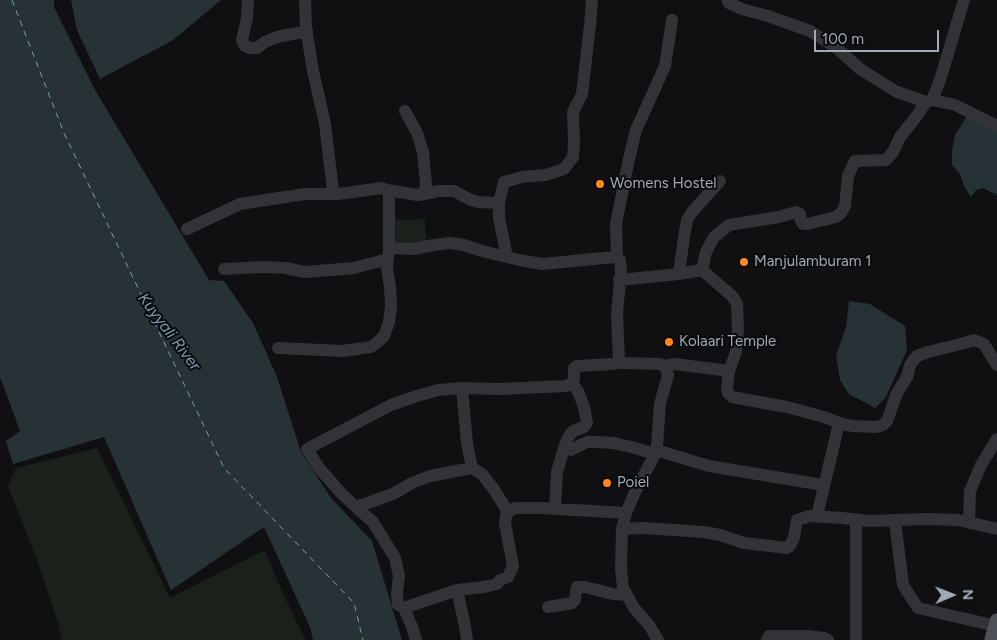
<!DOCTYPE html>
<style>
body{margin:0}
#map{position:relative;width:997px;height:640px;overflow:hidden;background:#101012;font-family:Figtree,sans-serif}
canvas{display:block}
.north{position:absolute;left:927px;top:570px;width:50px;height:50px;-webkit-text-stroke:4px #0b0b0d;paint-order:stroke;rotate:89deg;font-size:14px;font-weight:700;line-height:20px;text-align:center;color:#a0aab3}
.north::after{content:'';display:block;margin:auto;width:18px;height:22px;background:#a0aab3;clip-path:polygon(50% 0,100% 100%,50% 72%,0 100%)}
.scale{position:absolute;left:814px;top:30px;width:125px;height:22px;box-sizing:border-box;border:2px solid #a0aab3;border-top:0;padding-left:6px;font-size:15px;line-height:18px;white-space:nowrap;color:#a0aab3;-webkit-text-stroke:4px #0b0b0d;paint-order:stroke}
</style>
<div id="map">
<canvas width="997" height="640"></canvas>
<div class="north">N</div>
<div class="scale">100 m</div>
</div>
<script>
const ctx = document.querySelector('canvas').getContext('2d');
ctx.lineJoin = 'round';
function fillPath(path, color) { ctx.fillStyle = color; ctx.fill(path, 'evenodd'); }
const poly = rows => new Path2D(rows.map(r => 'M' + r).join(''));
function stroke(path, color, width, dash) { ctx.strokeStyle = color; ctx.lineWidth = width; ctx.lineCap = dash ? 'butt' : 'round'; ctx.setLineDash(dash || []); ctx.stroke(path); }
function write(font, color, halo, rows, align = 'center') {
  ctx.font = font + ' Figtree,sans-serif'; ctx.lineWidth = 4; ctx.setLineDash([]); ctx.textBaseline = 'middle'; ctx.strokeStyle = halo; ctx.fillStyle = color; for (const [text, x, y, turn = 0] of rows) {
    ctx.save(); ctx.translate(x, y); ctx.rotate((+turn || 0) * Math.PI / 180); ctx.textAlign = isNaN(turn) ? turn : align; if (halo) ctx.strokeText(text, 0, 0); ctx.fillText(text, 0, 0); ctx.restore();
  }
}
fillPath(poly([
 [425,219,426,244,392,245,391,220],
 [97,448,170,598,265,550,280,587,303,635,305,640,62,640,58,623,37,560,8,486,16,468]
]), '#1a211a');
fillPath(poly([
 [0,0,54,0,54,7,95,90,209,280,224,281,253,323,277,377,301,452,331,498,372,541,402,640,313,640,310,627,264,527,171,590,104,437,13,464,6,441,20,431,1,379,0,379],
 [71,0,221,0,173,40,100,79,77,30],
 [967,116,997,131,997,195,983,188,976,190,971,197,964,186,960,174,952,165,952,150,955,135],
 [849,301,870,304,905,326,907,350,886,397,875,408,849,394,840,380,836,356,846,327]
]), '#263236');
stroke(poly([
 [12,0,64,133,224,468,354,603,363,640]
]), '#74a0b2', 1, [6, 5]);
stroke(poly([
 [248,0,247,18,242,40,245,46,250,48,257,48,265,42,277,37,307,31],
 [305,0,306,28,313,71,325,124,333,190,336,194,346,193,382,188,387,190,389,195,389,248,413,249,434,245,450,243,464,245,482,251,519,260,542,264,615,257,618,258,620,260,621,272,617,313,619,361,622,363,660,364,665,366,668,375,660,404,657,445,655,454,635,492,626,513,622,529,621,568,623,588,634,608,649,625,658,640],
 [728,0,729,3,742,9,768,16,810,31,838,49,860,69,897,92,926,102],
 [932,100,955,105,997,126],
 [405,111,417,133,423,152,426,184,424,194],
 [387,190,418,195,426,194,438,191,454,191,471,200,478,202,499,203,504,182,522,177,546,175,564,169,573,157,574,143,573,112,582,94,590,25,592,0],
 [499,203,499,218,507,257],
 [187,229,240,204,305,194,336,194],
 [617,257,616,224,629,159,636,130,665,66,672,20],
 [224,269,263,267,285,268,305,272,354,268,388,259],
 [702,270,732,296,737,304,738,329,736,352,729,371],
 [679,274,684,237,687,220,692,212,720,181],
 [619,280,679,274,702,270,706,252,714,237,729,225,779,217,796,212,800,214,801,221,803,224,807,224,836,217,841,213,845,206,848,176,855,161,886,160,893,152,900,137,916,117,926,102,932,100,940,80,964,0],
 [278,348,342,351,371,347,379,341,384,336,389,322,391,306,390,287,387,268,389,248],
 [665,366,675,364,729,371,727,388,728,393,732,397,787,407,824,417,842,424,853,426,876,427,883,425,887,421,897,393,907,377,910,365,917,356,928,352,961,344,974,340,984,344,997,365],
 [462,388,467,443,472,468],
 [571,450,587,442,598,442,614,443,635,448,655,454],
 [656,450,709,466,823,485],
 [356,507,393,494,412,483,430,476,472,468,482,474,495,491,508,512],
 [555,509,557,472,565,445,569,436,573,431,584,427,587,423,584,407,578,391,572,383],
 [817,516,839,423],
 [895,521,903,585,918,608,996,626],
 [969,523,970,491,981,465,997,439],
 [622,529,643,528,704,532,720,535,744,543,787,548,790,546,794,537,797,520,810,516,842,518,870,521,926,519,958,520,997,529],
 [457,590,465,626,467,640],
 [548,607,572,603,575,600,576,591,577,587,585,587,613,594,627,595],
 [404,608,457,590,484,587,497,584,500,580,508,577,513,566,505,523,506,516,508,512,515,508,541,508,626,513],
 [416,640,412,627,404,608,398,605,397,593,399,576,395,558,373,522,358,509,341,493,319,468,307,449,391,405,417,396,438,390,462,388,499,389,566,386,572,383,574,379,574,368,577,366,613,364,620,362],
 [767,640,769,636,808,636,824,638,828,640],
 [856,640,856,520]
]), '#313337', 12);
stroke(poly([
 [992,640,997,621]
]), '#4d5056', 15);
for (const [x, y, r, color] of [
 [600,184,5,"#fd881d"],
 [744,262,5,"#fd881d"],
 [669,342,5,"#fd881d"],
 [607,483,5,"#fd881d"]
]) { const dot = new Path2D(); dot.arc(x, y, r, 0, 2 * Math.PI); ctx.fillStyle = color; ctx.fill(dot); stroke(dot, '#0b0b0d', 2); }
write('15px', '#a0aab3', '#0b0b0d', [
 ["Womens Hostel",610,184],
 ["Manjulamburam 1",754,262],
 ["Kolaari Temple",679,342],
 ["Poiel",617,483]
], 'left');
write('italic 16px', '#74a0b2', '#0b0b0d', [
 ["Kuyyali River",169,332,53]
]);
</script>
